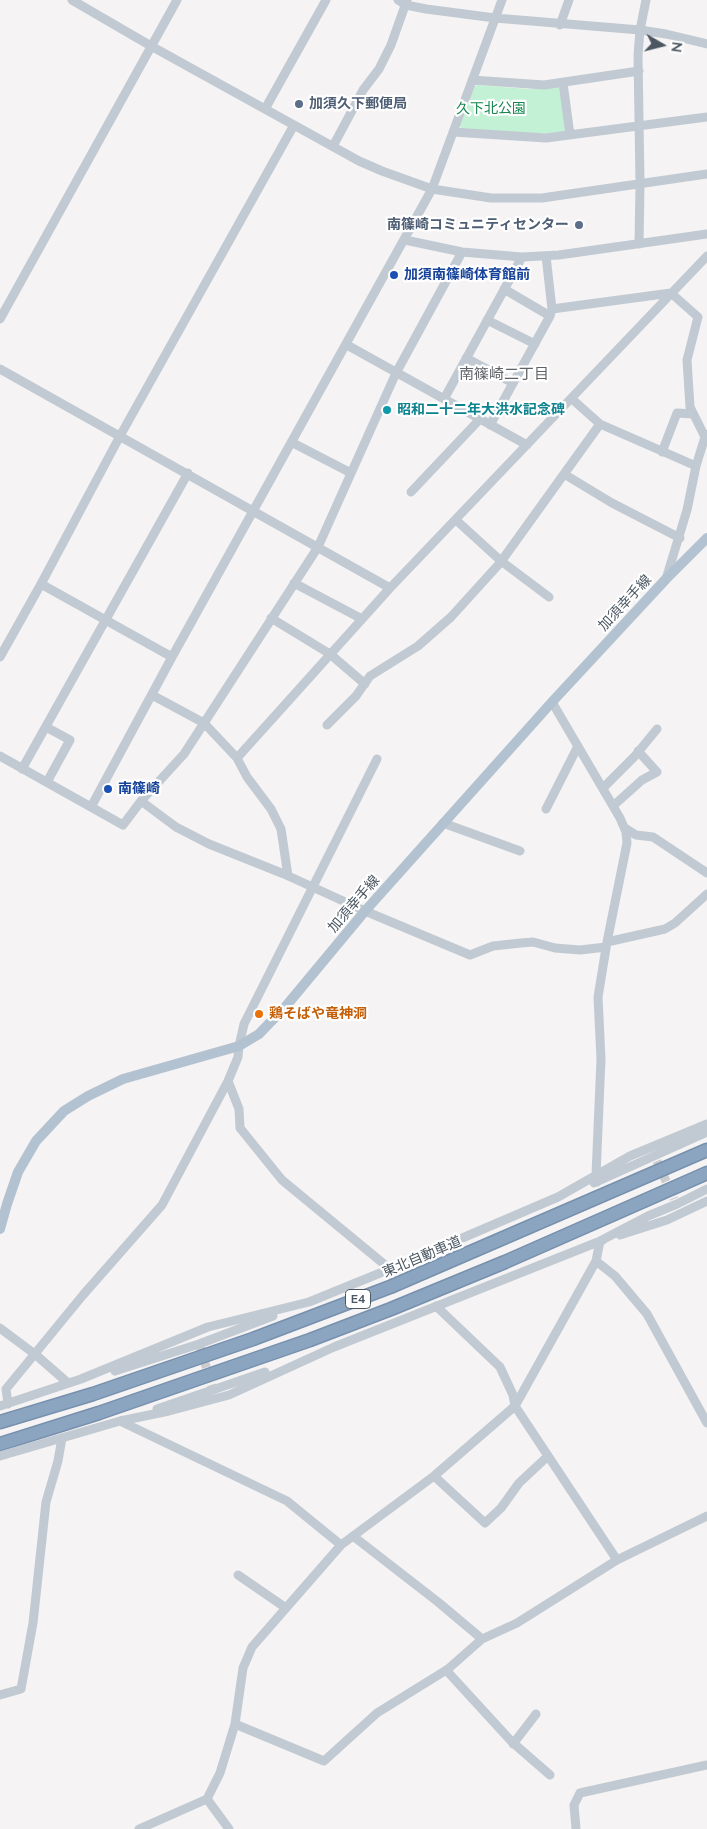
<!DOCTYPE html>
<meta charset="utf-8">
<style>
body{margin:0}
#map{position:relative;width:707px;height:1829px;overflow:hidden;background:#f5f3f3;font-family:Mulish,sans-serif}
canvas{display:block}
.north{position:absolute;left:637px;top:20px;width:50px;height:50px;-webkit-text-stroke:4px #fff;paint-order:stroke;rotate:98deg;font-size:14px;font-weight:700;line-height:20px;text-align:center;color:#4a5661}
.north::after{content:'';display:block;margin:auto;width:18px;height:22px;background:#4a5661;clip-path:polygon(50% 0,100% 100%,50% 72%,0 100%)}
</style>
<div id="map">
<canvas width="707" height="1829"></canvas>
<div class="north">N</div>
</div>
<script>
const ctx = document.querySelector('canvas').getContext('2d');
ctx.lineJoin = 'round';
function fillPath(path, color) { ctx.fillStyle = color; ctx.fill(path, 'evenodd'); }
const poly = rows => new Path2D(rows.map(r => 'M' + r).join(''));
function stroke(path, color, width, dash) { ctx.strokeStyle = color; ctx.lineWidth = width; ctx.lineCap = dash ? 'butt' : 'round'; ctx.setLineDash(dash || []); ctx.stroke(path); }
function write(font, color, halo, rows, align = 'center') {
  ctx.font = font + ' Mulish,"Noto Sans JP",sans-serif'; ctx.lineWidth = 4.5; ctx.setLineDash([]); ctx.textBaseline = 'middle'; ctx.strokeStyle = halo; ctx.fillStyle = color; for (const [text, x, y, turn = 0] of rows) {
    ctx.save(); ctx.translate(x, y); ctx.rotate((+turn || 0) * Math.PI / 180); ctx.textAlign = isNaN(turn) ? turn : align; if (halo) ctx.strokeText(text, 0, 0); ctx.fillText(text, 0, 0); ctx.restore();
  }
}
fillPath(poly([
 [478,85,528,89,559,87,562,90,566,132,550,134,462,130,460,126,475,86]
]), '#c3f1d5');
stroke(poly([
 [657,1161,674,1199],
 [200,1346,212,1387]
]), '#caccce', 9, [9, 4.5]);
const highway = poly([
 [0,1422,93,1394,253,1339,390,1287,707,1150],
 [0,1444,99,1413,310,1340,391,1309,505,1262,707,1173]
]);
stroke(highway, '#7690ad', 15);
stroke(poly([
 [72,0,151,46,359,161,382,171,432,189,491,198,542,198,707,174],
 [398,0,406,5,426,9,495,18,640,30,666,34,707,44],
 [560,25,569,0],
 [472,80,544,85,639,71],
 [563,83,570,135],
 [265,109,326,0],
 [453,132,546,138,707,117],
 [333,146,363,90,379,69,391,45,407,0],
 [405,240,462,252,522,257,559,255,707,234],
 [639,244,640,184,638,55,640,30,646,0],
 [504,289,550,316],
 [552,309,671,293,698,317,687,360,690,407,705,437],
 [0,319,177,0],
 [487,320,535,344],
 [347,345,527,445],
 [466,358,513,383],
 [0,369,390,588],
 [444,399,522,257],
 [572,399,600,424,696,466],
 [490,425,550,316,552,309,546,256],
 [293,443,351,473],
 [662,452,677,413,693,414],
 [564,474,612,503,680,538],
 [411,492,480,419],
 [456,520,501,561,549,597],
 [666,579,687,510,696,466,705,437,707,435],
 [294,583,362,619],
 [41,584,172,657],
 [271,618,330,654,365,684],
 [0,657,41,584,120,436,294,125],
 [152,695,204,723,237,758,247,777,271,809,281,829,288,876],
 [552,702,620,818,626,832,627,843,607,942,598,997,601,1059,596,1175,597,1182],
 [327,725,356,696,370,676,418,646,451,617,500,563,600,424],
 [46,727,70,740,47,782],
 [0,756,123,825,141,801,184,754,318,547,396,373,462,252],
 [237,758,390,588,707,256],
 [22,769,188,473],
 [603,788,634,757,657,729],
 [141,801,176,827,209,844,284,874,365,911,470,955,493,946,521,943,533,942,555,948,580,950,606,947],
 [613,806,642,780,657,772,638,751],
 [91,807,172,657,432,189,502,0],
 [546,809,578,746],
 [443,823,520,851],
 [625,828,636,835,653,837,707,873],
 [607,942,665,929,675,923,707,894],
 [228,1081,239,1109,240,1128,282,1180,390,1269],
 [594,1183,707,1132],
 [620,1235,667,1220,707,1201],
 [596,1261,615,1276,647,1314,707,1423],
 [436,1306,500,1367,513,1395,515,1406,617,1560],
 [0,1328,36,1355,68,1383],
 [115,1371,199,1344,273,1316],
 [8,1404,6,1389,83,1295,162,1205,228,1081,238,1057,239,1046,244,1024,377,759],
 [0,1406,81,1379,208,1327,309,1302,390,1269,558,1197,630,1156,707,1124],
 [157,1409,265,1372],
 [120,1421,287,1501,341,1545],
 [0,1456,120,1421,169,1411,229,1395,334,1347,603,1240],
 [434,1476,485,1523,501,1508,519,1483,548,1456],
 [353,1536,438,1602,482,1639],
 [238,1575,286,1608],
 [446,1670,512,1742,550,1775],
 [0,1695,21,1689,33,1623,46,1502,58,1461,62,1438],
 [235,1724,324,1761,377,1713,448,1669,482,1639,517,1623,617,1560,707,1516],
 [513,1744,536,1714],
 [207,1799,229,1829],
 [139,1829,207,1799,220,1773,235,1724,243,1668,252,1647,341,1545,434,1476,515,1406,596,1261,600,1241,648,1216,677,1204,707,1189],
 [576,1829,574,1805,580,1793,707,1765]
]), '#c1cad2', 9);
stroke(poly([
 [0,1229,7,1204,18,1172,36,1141,64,1111,88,1096,123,1079,239,1046,259,1034,286,1006,365,911,552,702,666,579,707,538]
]), '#b3c2d1', 10);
stroke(highway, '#8ba5c1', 12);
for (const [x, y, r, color] of [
 [299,104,5,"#5c6f8a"],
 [579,225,5,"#5c6f8a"],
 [394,275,5,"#1a4fb4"],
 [387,410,5,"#0f9aa8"],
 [108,789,5,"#1a4fb4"],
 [259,1014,5,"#e8710a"]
]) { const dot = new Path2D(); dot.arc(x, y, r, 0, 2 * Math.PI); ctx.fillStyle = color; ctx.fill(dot); stroke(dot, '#fff', 2); }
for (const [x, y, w] of [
 [358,1299,25]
]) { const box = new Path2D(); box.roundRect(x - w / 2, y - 9.5, w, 19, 4); ctx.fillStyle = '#fff'; ctx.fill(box); stroke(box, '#4a5661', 1); }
write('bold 12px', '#4a5661', null, [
 ["E4",358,1299]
]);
write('bold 14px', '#4e5e75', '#fff', [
 ["加須久下郵便局",309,104],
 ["南篠崎コミュニティセンター",569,225,"right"]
], 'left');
write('14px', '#17864f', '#fff', [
 ["久下北公園",491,109]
]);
write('bold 14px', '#164399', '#fff', [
 ["加須南篠崎体育館前",404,275],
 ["南篠崎",118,789]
], 'left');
write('bold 14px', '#0d838f', '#fff', [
 ["昭和二十二年大洪水記念碑",397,410]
], 'left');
write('14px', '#4a5661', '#fff', [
 ["加須幸手線",625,603,-47],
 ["加須幸手線",354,904,-49],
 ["東北自動車道",422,1257,-23]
]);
write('bold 14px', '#c56008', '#fff', [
 ["鶏そばや竜神洞",269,1014]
], 'left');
write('15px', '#5f6368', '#fff', [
 ["南篠崎二丁目",504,374]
]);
</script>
